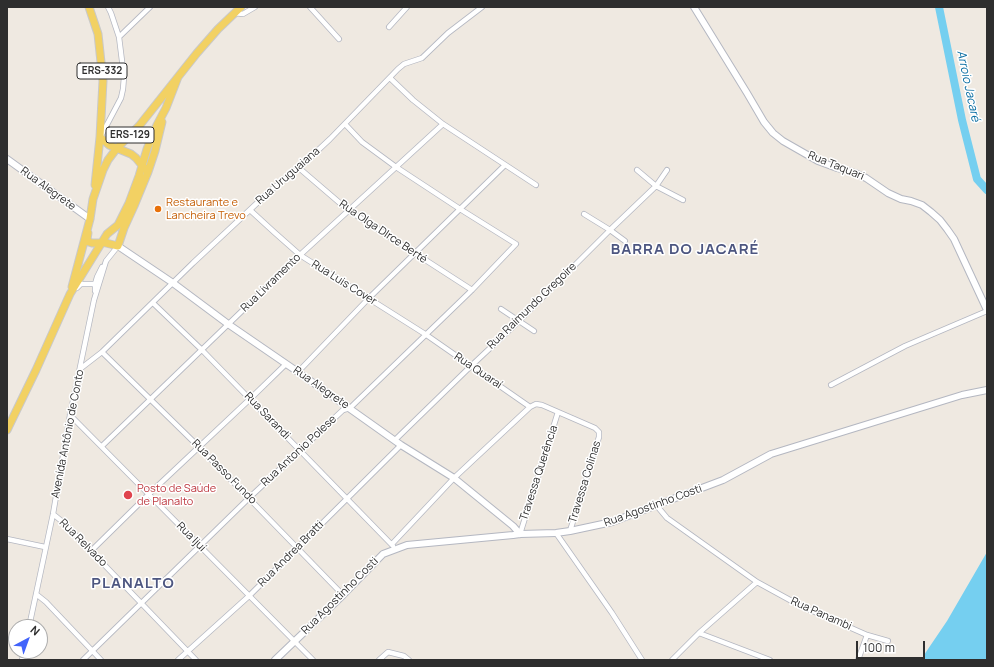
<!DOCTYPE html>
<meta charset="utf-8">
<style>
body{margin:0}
#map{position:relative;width:994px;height:667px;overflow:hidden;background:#efe9e1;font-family:Manrope,sans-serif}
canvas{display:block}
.frame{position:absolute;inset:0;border:8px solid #2e2e2e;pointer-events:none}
.north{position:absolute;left:8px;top:619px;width:40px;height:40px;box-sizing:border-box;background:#fff;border:1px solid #ababab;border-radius:50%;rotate:41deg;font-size:11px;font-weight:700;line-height:16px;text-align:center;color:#2e2e2e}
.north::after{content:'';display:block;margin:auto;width:14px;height:18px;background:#4264fb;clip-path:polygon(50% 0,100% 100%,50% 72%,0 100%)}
.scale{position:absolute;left:856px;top:641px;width:69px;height:18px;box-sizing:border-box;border:2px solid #2e2e2e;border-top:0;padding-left:5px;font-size:12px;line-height:14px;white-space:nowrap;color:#2e2e2e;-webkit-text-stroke:3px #fff;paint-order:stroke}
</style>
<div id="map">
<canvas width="994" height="667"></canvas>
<div class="frame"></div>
<div class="north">N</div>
<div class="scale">100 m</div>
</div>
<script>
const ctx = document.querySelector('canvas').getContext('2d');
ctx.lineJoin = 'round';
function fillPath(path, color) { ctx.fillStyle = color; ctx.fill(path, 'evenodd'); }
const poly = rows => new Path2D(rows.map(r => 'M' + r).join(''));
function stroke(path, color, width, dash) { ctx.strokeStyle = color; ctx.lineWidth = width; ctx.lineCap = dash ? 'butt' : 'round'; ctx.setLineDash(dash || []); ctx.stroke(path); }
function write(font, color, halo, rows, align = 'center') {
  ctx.font = font + ' Manrope,sans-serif'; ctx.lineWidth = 3; ctx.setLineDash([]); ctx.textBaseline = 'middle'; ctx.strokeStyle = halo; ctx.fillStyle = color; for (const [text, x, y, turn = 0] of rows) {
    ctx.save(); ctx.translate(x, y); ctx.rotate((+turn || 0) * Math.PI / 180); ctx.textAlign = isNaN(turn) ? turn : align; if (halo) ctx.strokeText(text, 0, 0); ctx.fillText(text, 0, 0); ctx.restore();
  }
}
fillPath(poly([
 [987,552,987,660,921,660,926,652,947,621]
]), '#75cff0');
stroke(poly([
 [939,7,962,120,977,179,987,190]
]), '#75cff0', 8);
const street = poly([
 [310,7,339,39],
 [234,13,243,14,255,7],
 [389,27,407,7],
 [119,37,150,7],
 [390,78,413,100,443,124,536,185],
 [102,134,121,98,123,89,124,77,119,37,111,13,108,7],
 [299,168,348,210,472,290],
 [637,170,656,186,683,200],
 [250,210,274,232,300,255,425,334,530,407],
 [584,214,610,230,625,241],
 [95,284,97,277,102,267],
 [77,288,81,284,95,284,95,291],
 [153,303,202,350,393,546],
 [501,309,534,331],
 [102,352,200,448,343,595],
 [80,369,102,352,193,263,270,191,299,168,330,139,398,69,404,64,422,58,448,33,482,7],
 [298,372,369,298,505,165],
 [831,385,905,346,987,311],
 [70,415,313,660],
 [395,440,471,366,519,321,610,230,656,186,667,170],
 [102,446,300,255,443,124],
 [657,506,667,518,757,582,799,605,867,635,888,641],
 [53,514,64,523,196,660],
 [556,533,612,613,642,660],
 [520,534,558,412],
 [7,539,45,547],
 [392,544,454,478,530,407,536,404,542,405,595,428,599,432,599,437,570,531],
 [91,551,149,494,250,399,286,364],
 [36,594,46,602,101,660],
 [29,627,53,514,70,415,94,300,106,261,118,246],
 [699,633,770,660],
 [22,660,24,651],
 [83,660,249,498,343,410,350,408,472,290,516,244,460,209,396,167,362,142,345,124],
 [178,660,249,596,401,445],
 [379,660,388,652,404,656,409,660],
 [672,660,699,633,757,582],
 [858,660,867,635]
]);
const secondary = poly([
 [694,7,747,93,764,122,773,133,783,141,818,161,837,168,855,173,866,178,888,193,901,199,911,201,922,205,931,212,940,220,947,229,954,239,987,310],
 [7,159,90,219],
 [118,246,173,283,228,324,298,372,401,445,454,478,513,526,520,534],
 [275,660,343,595,383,554,407,545,513,535,520,534,556,533,570,531,612,522,723,480,771,454,962,395,987,390]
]);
const primary = poly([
 [89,7,98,34,103,81,100,137,95,185],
 [100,137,109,145,131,154,136,158,145,169],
 [88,233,87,239,89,242,92,243,100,243,102,242,118,246,124,228,134,206,148,172,155,151,162,122],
 [72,287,90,219,93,199,103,170,108,160,117,148,139,126,197,53,218,29,241,7],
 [7,430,36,370,70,294,107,234,118,225,129,203,139,176,147,149,157,125,166,108,178,77]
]);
stroke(street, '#b4b7c1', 6);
stroke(secondary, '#b4b7c1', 8);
stroke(primary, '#c9c9c9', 9);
stroke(street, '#fff', 4.5);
stroke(secondary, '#fff', 6);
stroke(primary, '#f2d163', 7);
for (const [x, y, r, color] of [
 [158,209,4,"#e8710a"],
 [128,495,5,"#e0444e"]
]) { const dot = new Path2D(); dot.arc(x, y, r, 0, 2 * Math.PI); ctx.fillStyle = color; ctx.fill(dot); stroke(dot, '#fff', 1.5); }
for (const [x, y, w] of [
 [102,71,50],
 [130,135,48]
]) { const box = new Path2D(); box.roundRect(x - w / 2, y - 8, w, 16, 3); ctx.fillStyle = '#fff'; ctx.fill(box); stroke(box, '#2e2e2e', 1); }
write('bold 10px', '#2e2e2e', null, [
 ["ERS-332",102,71],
 ["ERS-129",130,135]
]);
write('11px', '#2e2e2e', '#fff', [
 ["Rua Taquari",836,166,22],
 ["Rua Uruguaiana",288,176,-41],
 ["Rua Alegrete",48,189,36],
 ["Rua Olga DIrce Berté",383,232,34],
 ["Rua Livramento",271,283,-44],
 ["Rua Luis Cover",344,283,32],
 ["Rua Raimundo Gregoire",532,306,-44],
 ["Rua Quaraí",478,371,34],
 ["Rua Alegrete",321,388,35],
 ["Rua Sarandi",267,416,46],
 ["Avenida Antônio de Conto",68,434,-79],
 ["Rua Antonio Polese",299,451,-43],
 ["Rua Passo Fundo",224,472,45],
 ["Travessa Querência",539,473,-72],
 ["Travessa Colinas",585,482,-73],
 ["Rua Agostinho Costi",653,506,-20],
 ["Rua Ijuí",191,537,45],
 ["Rua Relvado",83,543,45],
 ["Rua Andrea Bratti",291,554,-45],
 ["Rua Agostinho Costi",340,596,-45],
 ["Rua Panambi",821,614,24]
]);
write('11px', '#c56008', '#fff', [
 ["Restaurante e",166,203],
 ["Lancheira Trevo",166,216]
], 'left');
write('11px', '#be3a42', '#fff', [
 ["Posto de Saúde",137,489],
 ["de Planalto",137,502]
], 'left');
write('italic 12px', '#0d6fa3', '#fff', [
 ["Arroio Jacaré",968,86,78]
]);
ctx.letterSpacing = '1px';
write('bold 15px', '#4d5680', '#fff', [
 ["BARRA DO JACARÉ",685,250],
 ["PLANALTO",133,584]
]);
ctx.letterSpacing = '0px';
</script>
